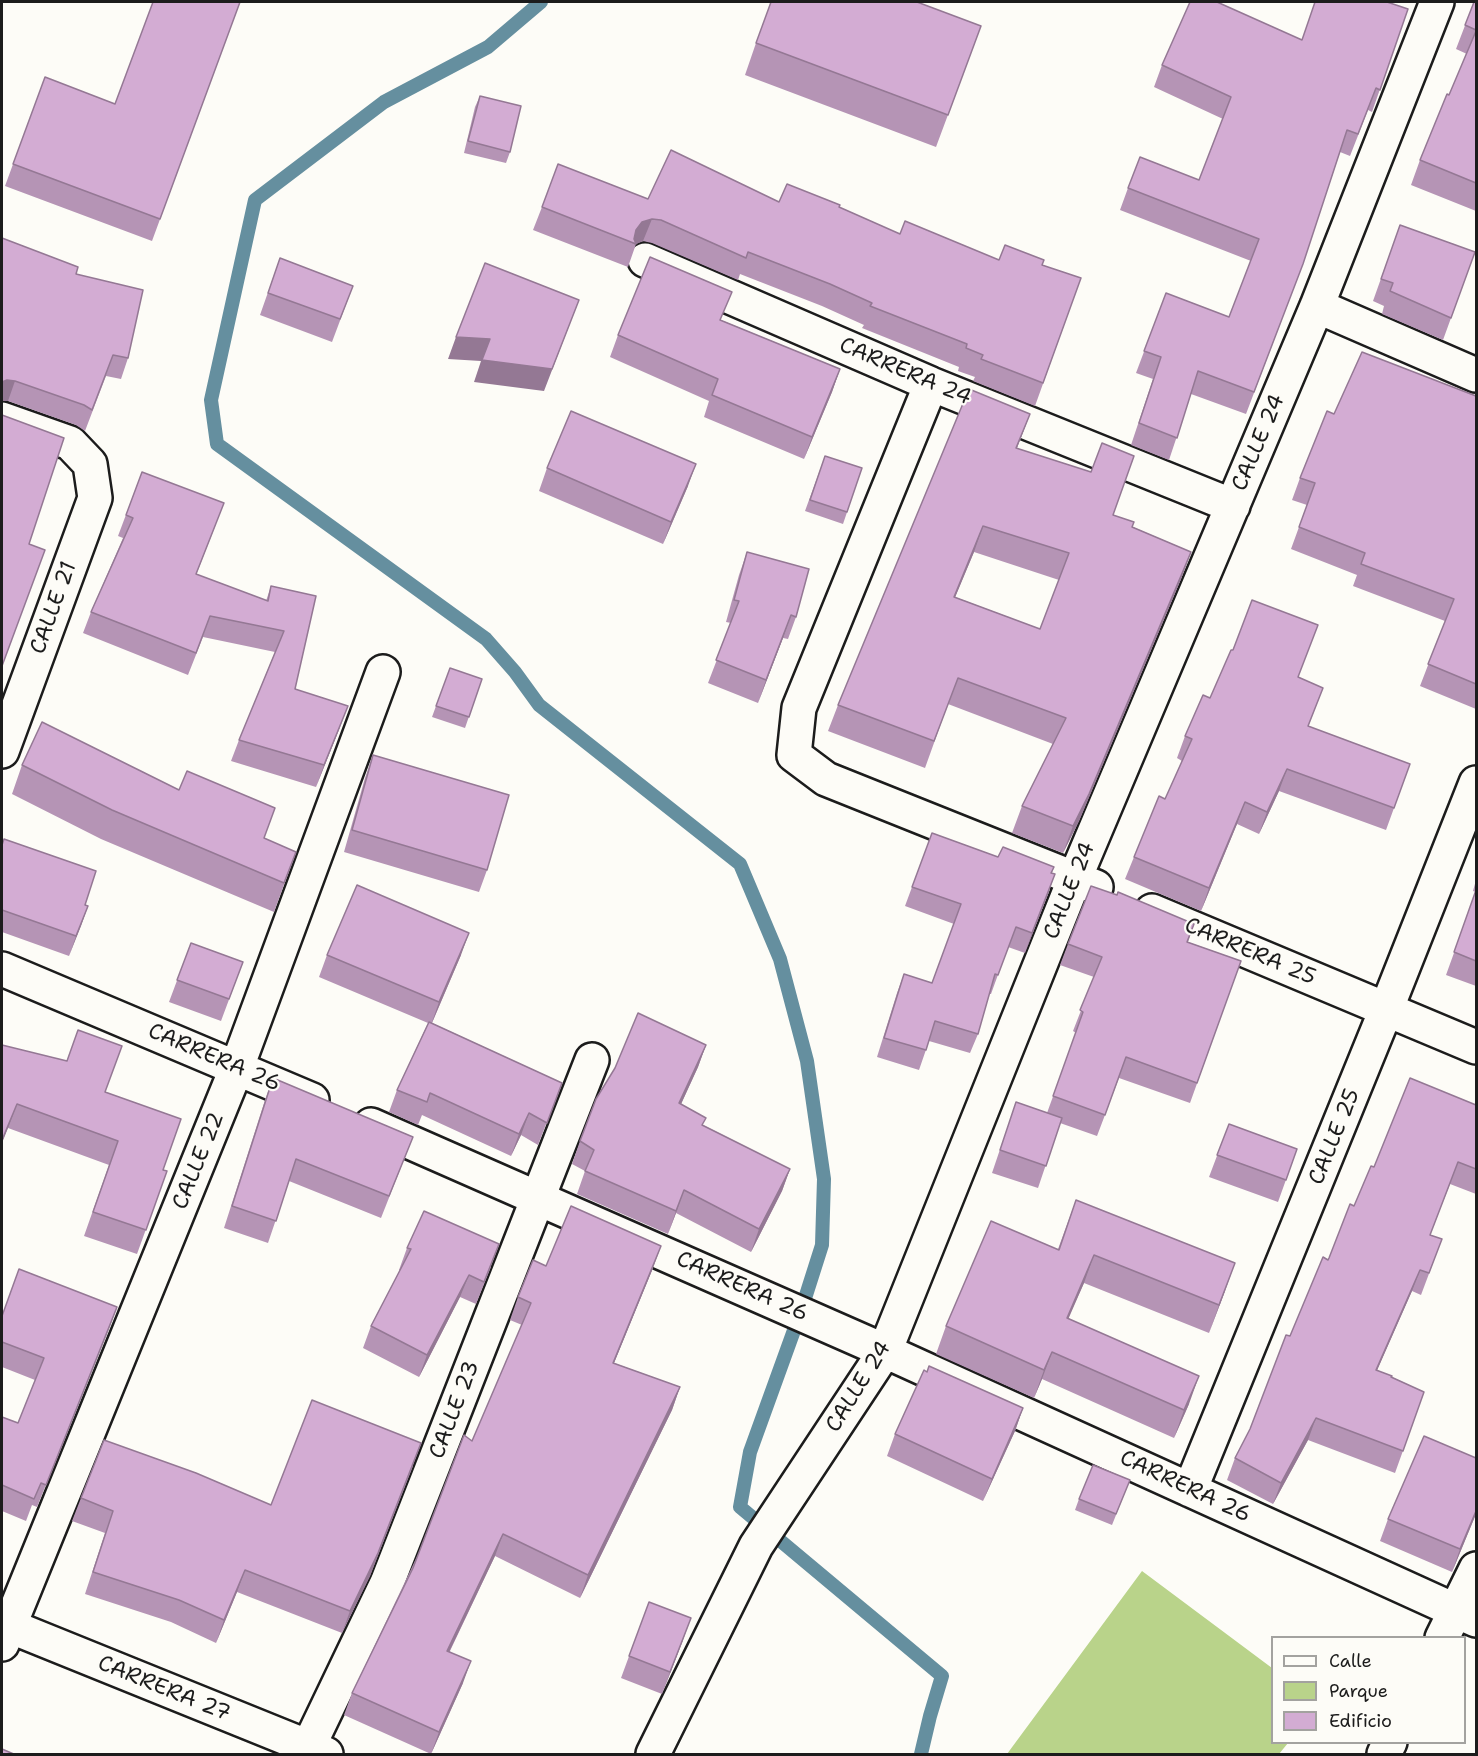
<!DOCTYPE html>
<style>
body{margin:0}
#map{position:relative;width:1478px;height:1756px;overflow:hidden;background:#fdfcf7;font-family:"Shantell Sans",sans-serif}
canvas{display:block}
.frame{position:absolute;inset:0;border:3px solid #1c1c1c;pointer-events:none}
.legend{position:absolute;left:1271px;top:1636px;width:195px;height:108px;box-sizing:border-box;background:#fdfcf7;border:2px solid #a3a29f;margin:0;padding:8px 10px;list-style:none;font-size:18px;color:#1c1c1c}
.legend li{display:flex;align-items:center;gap:12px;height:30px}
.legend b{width:30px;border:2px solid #a3a29f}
</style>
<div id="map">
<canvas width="1478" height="1756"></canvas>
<div class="frame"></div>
<ul class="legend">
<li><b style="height:8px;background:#fdfcf7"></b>Calle</li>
<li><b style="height:16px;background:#b9d38a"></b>Parque</li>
<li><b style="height:16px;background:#d3acd3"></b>Edificio</li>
</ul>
</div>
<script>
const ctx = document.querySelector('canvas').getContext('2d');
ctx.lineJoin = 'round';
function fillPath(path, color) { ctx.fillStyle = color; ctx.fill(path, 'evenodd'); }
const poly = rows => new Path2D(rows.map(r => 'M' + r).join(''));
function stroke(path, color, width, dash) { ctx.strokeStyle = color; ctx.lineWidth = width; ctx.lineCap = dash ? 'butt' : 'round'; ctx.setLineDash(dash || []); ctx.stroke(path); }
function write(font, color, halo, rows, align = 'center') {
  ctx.font = font + ' "Shantell Sans",sans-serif'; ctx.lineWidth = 4.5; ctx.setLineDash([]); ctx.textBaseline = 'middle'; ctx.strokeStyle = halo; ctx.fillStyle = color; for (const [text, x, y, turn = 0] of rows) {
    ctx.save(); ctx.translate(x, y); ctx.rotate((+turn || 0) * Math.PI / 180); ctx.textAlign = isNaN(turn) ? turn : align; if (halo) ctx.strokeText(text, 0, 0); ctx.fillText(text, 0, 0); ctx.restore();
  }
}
fillPath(poly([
 [1142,1571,1272,1668,1272,1742,1288,1743,1279,1754,1007,1754]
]), '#b9d38a');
stroke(poly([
 [541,2,488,47,384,102,255,200,211,400,217,444,486,639,515,672,539,705,740,864,780,959,807,1061,824,1179,822,1245,801,1311,750,1452,740,1507,942,1676,930,1716,921,1754]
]), '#658f9f', 14);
const minor = poly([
 [645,260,931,384,1233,506],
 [1317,306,1476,375],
 [931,384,799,708,794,755,826,779,1096,887],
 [2,419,70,443,90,464,95,498,2,751],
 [1152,911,1476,1047],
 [2,969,312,1100],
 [371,1125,885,1351,1476,1620],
 [1190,1490,1386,1010,1476,783],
 [2,1623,326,1754],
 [1442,1638,1476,1569],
 [2,1644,237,1067,383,672],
 [305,1754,387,1583,592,1060],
 [653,1754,756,1546,885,1351,1075,878,1317,306,1437,2],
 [1384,1754,1390,1742]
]);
stroke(minor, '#1c1c1c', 38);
stroke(minor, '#fdfcf7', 33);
fillPath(poly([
 [240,2,152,241,5,186,45,77,115,104],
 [1474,2,1476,2,1476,211,1411,185,1420,160,1467,54,1456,49],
 [1408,9,1372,112,1368,110,1350,156,1340,152,1303,264,1246,414,1191,394,1169,460,1131,445,1153,379,1136,373,1166,293,1229,317,1251,261,1120,210,1128,188,1199,180,1223,119,1154,87,1162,65,1301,40],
 [981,26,936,147,745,75,756,43],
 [480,96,510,152,506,163,464,153,475,107],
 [648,199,779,202,839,207,900,234,999,260,1042,265,1081,278,1035,406,973,381,975,377,958,371,959,367,862,328,864,325,822,306,740,274,738,280,652,243,643,241,636,244,628,267,533,230,542,207],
 [1400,225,1475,252,1443,340,1382,314,1384,306,1373,301],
 [280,258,353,286,332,342,260,315],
 [76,274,128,358,121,379,106,376,85,431,76,425,8,401,2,401],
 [721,320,840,369,832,392,804,459,704,417,709,401,610,357,618,335],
 [1476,396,1476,709,1420,686,1445,621,1353,586,1357,575,1291,549,1307,505,1292,500,1300,478,1334,414],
 [1030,414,1017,448,1113,515,1133,527,1191,552,1181,579,1079,821,1063,853,1012,833,1022,806,1053,744,948,704,925,768,828,731,838,705],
 [974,552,1059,580,1040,629,955,597],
 [825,456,862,468,843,524,805,511],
 [547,468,688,486,663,544,539,491],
 [142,472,216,524,196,575,266,601,271,586,316,596,295,689,340,727,316,787,231,761,239,740,275,652,203,637,188,675,83,633,91,612,123,538,118,536],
 [747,552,796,617,788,639,783,638,758,703,708,683,731,623,726,622,739,575],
 [1298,677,1323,688,1308,727,1410,764,1386,830,1279,791,1259,834,1237,824,1201,911,1125,879,1134,857,1165,799,1182,761,1177,758,1185,736],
 [482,679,465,728,432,717,436,706],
 [373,755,487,870,479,892,344,852,365,778],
 [22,765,264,838,296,852,274,912,101,839,12,794],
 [932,833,998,857,1054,867,1052,873,1048,894,1025,953,1008,947,991,994,989,994,978,1034,970,1053,929,1041,919,1070,877,1057,897,993,904,974,932,983,954,924,905,906],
 [2,845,85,905,88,906,69,956,2,932],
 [1476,880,1476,986,1446,975,1476,892,1473,891],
 [1194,924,1188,942,1241,961,1190,1103,1119,1078,1097,1136,1060,1123,1038,1188,992,1173,1016,1102,1047,1113,1076,1033,1073,1031,1094,977,1060,965,1068,944],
 [191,943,243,962,221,1021,169,1002],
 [327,955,461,955,432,1023,562,1083,538,1145,521,1135,511,1156,422,1115,418,1125,389,1112,397,1090,428,1023,319,977],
 [2,1045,105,1092,163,1170,167,1171,137,1254,84,1236,109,1165,8,1128],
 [706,1045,698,1067,681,1104,703,1125,790,1169,782,1191,751,1252,676,1213,668,1234,577,1194,585,1171,572,1164,580,1141],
 [273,1078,413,1137,381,1218,289,1181,268,1243,224,1228,265,1100],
 [1476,1105,1476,1194,1450,1184,1430,1235,1442,1239,1421,1295,1412,1291,1377,1370,1424,1392,1395,1473,1308,1440,1273,1504,1227,1480,1235,1458,1250,1429,1290,1336,1374,1167],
 [1229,1124,1297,1149,1278,1202,1209,1177],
 [1076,1200,1225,1291,1209,1333,1084,1283,1068,1318,1189,1404,1174,1438,1042,1379,1034,1398,936,1354,946,1326,1058,1249],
 [407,1248,491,1267,476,1304,460,1297,419,1377,363,1348,371,1326,400,1270,399,1270],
 [546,1266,653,1268,614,1363,680,1387,672,1410,580,1598,495,1556,450,1651,463,1683,431,1754,344,1715,352,1693,472,1441,522,1325,510,1320,518,1297],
 [117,1307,37,1507,32,1505,26,1521,2,1511,2,1417,18,1423,35,1380,2,1367,2,1316],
 [1023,1408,1015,1431,983,1501,887,1456,895,1434],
 [413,1466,370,1576,342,1633,237,1592,216,1643,171,1622,85,1594,105,1533,72,1521,81,1498,271,1505],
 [1130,1480,1112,1525,1075,1510,1079,1499],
 [1476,1514,1452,1572,1380,1541,1388,1519],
 [649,1602,683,1640,662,1694,621,1678]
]), '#b594b5');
fillPath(poly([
 [652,219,643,241,634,245,635,244,632,243,636,230,642,222],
 [579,300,544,391,474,382,481,361,448,359,456,337],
 [840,369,832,392,804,459,812,437],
 [7,380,15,381,8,401,2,401,2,382],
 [1030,414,1020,440,1006,475,1016,448],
 [696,464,688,486,663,544,671,522],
 [983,526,974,552,944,624,954,597],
 [1191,552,1181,579,1079,821,1063,853,1073,826],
 [791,615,783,638,758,703,766,680],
 [348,706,340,727,316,787,324,765],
 [1287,769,1279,791,1259,834,1267,812],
 [1245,802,1237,824,1201,911,1209,888],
 [1055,874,1048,894,1025,953,1032,933],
 [88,906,81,926,69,956,76,936],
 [469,933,461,955,431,1025,439,1002],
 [706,1045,698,1067,671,1126,679,1103],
 [17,1104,8,1128,2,1143,2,1140],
 [529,1113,521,1135,511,1156,519,1134],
 [790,1169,782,1191,751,1252,759,1229],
 [684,1190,676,1213,668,1234,676,1211],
 [661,1246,653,1268,605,1385,613,1363],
 [1094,1255,1084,1283,1057,1345,1067,1318],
 [1235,1263,1225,1291,1209,1333,1219,1305],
 [1420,1270,1412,1291,1368,1391,1376,1370],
 [469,1275,460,1297,419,1377,427,1355],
 [117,1307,109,1329,37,1507,46,1485],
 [1052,1352,1042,1379,1034,1398,1044,1370],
 [1199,1376,1189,1404,1174,1438,1184,1410],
 [680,1387,672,1410,580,1598,588,1575],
 [1023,1408,1015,1431,983,1501,992,1479],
 [1316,1418,1308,1440,1273,1504,1281,1483],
 [421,1443,370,1576,342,1633,350,1611],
 [1476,1511,1476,1514,1452,1572,1460,1549],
 [503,1534,495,1556,439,1673,447,1651],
 [245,1570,237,1592,216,1643,224,1620],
 [691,1618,683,1640,662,1694,670,1672],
 [471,1661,463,1683,431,1754,439,1732]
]), '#947894');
const building = poly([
 [153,2,240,2,160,219,13,164,45,77,115,104,153,2],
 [771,2,917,2,981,26,948,115,756,43,771,2],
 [1190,2,1217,2,1302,40,1315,2,1387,2,1408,9,1380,90,1376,88,1358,134,1347,130,1303,264,1254,392,1198,371,1177,438,1139,423,1161,357,1144,351,1166,293,1229,317,1259,239,1128,188,1140,157,1199,180,1231,97,1162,65,1190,2],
 [1474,2,1476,2,1476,30,1465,25,1474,2],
 [1476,31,1476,183,1420,160,1447,94,1449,95,1476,31],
 [480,96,521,106,510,152,468,141,480,96],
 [671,150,779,202,787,184,840,205,839,207,900,234,905,221,999,260,1005,245,1044,260,1042,265,1081,278,1043,383,981,359,983,355,966,348,967,344,870,306,872,303,830,284,748,252,746,258,661,220,652,219,642,222,636,230,634,239,636,244,542,207,558,164,648,199,671,150],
 [1400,225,1475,252,1451,318,1390,291,1393,283,1381,279,1400,225],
 [2,238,78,267,76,274,143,290,128,358,113,355,92,410,84,405,15,381,7,380,2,382,2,238],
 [650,257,732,292,720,320,840,369,812,437,712,395,718,379,618,335,650,257],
 [280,258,353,286,340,319,268,293,280,258],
 [485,263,579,300,552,369,482,360,490,339,456,337,485,263],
 [1362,352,1476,396,1476,684,1428,664,1454,599,1361,564,1365,553,1299,527,1315,483,1300,478,1327,411,1334,414,1362,352],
 [969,389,1030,414,1016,448,1091,472,1102,443,1134,456,1113,515,1134,522,1132,527,1191,552,1089,794,1073,826,1022,806,1066,718,958,678,934,741,838,705,969,389],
 [983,526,1069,553,1040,629,954,597,983,526],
 [571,411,696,464,671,522,547,468,571,411],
 [2,415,64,438,29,544,45,550,2,666,2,415],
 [825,456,862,468,847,512,810,500,825,456],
 [142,472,224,503,196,574,268,601,271,586,316,596,295,689,348,706,324,765,239,740,284,631,210,616,196,653,91,612,133,518,126,515,142,472],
 [747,552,809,569,796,617,791,615,766,680,716,660,739,601,734,600,747,552],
 [1252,600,1318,625,1298,677,1323,688,1308,726,1410,764,1394,808,1287,769,1267,812,1245,802,1209,888,1134,857,1159,796,1165,799,1192,739,1185,736,1203,695,1210,698,1231,650,1233,650,1252,600],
 [450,668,482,679,469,717,436,706,450,668],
 [42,722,179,790,187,771,275,808,264,838,296,852,284,883,112,810,22,765,42,722],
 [373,755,509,795,487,870,352,830,373,755],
 [932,833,998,857,1003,847,1054,867,1051,873,1055,874,1032,933,1016,927,998,975,995,974,978,1034,935,1021,926,1050,884,1038,904,974,932,983,961,904,912,887,932,833],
 [4,839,96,871,85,905,88,906,76,936,2,910,2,845,4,839],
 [357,885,469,933,439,1002,327,955,357,885],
 [1091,886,1117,895,1118,892,1194,924,1187,942,1241,961,1197,1083,1126,1057,1105,1115,1053,1096,1083,1012,1080,1010,1102,957,1068,944,1091,886],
 [1476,890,1476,961,1454,952,1476,890],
 [191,943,243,962,229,999,177,980,191,943],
 [638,1013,706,1045,679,1103,706,1118,702,1125,790,1169,759,1229,684,1190,676,1211,585,1171,594,1150,580,1141,596,1099,615,1068,638,1013],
 [429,1022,562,1083,547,1123,529,1113,519,1134,430,1093,427,1102,397,1090,429,1022],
 [78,1030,122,1046,105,1092,181,1119,163,1170,167,1171,146,1230,93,1212,118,1141,17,1104,2,1140,2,1045,67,1061,78,1030],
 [273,1078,413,1137,389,1196,296,1159,276,1221,232,1206,273,1078],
 [1410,1078,1476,1105,1476,1169,1458,1162,1430,1235,1442,1239,1429,1273,1420,1270,1376,1370,1392,1376,1391,1377,1424,1392,1403,1451,1316,1418,1281,1483,1235,1458,1250,1429,1286,1335,1290,1336,1323,1257,1328,1260,1329,1258,1350,1204,1354,1206,1371,1166,1374,1167,1410,1078],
 [1016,1102,1062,1118,1046,1166,1000,1150,1016,1102],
 [1229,1124,1297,1149,1286,1180,1217,1155,1229,1124],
 [1076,1200,1235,1263,1219,1305,1094,1255,1067,1318,1199,1376,1184,1410,1052,1352,1044,1370,946,1326,991,1221,1059,1250,1076,1200],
 [571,1206,661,1246,613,1363,680,1387,588,1575,503,1534,447,1651,471,1661,439,1732,352,1693,413,1568,464,1435,472,1441,531,1303,518,1297,533,1260,546,1266,571,1206],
 [424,1211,499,1244,484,1282,469,1275,427,1355,371,1326,411,1249,407,1248,424,1211],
 [19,1269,117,1307,46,1485,41,1483,34,1499,2,1485,2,1417,18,1423,44,1358,2,1342,2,1316,19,1269],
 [929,1366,1023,1408,992,1479,895,1434,924,1370,927,1372,929,1366],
 [312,1400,421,1443,378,1553,350,1611,245,1570,224,1620,179,1600,93,1572,113,1511,81,1498,104,1440,196,1473,271,1505,312,1400],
 [1424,1436,1476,1458,1476,1511,1460,1549,1388,1519,1424,1436],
 [1093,1465,1130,1480,1116,1514,1079,1499,1093,1465],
 [649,1602,691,1618,670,1672,629,1656,649,1602],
 [2,1749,16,1755,2,1755,2,1749]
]);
fillPath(building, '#d3acd3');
stroke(building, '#947894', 1.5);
write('22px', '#1c1c1c', '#fdfcf7', [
 ["CARRERA 24",905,372,23],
 ["CALLE 24",1259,443,-67],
 ["CALLE 21",54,608,-70],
 ["CALLE 24",1070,891,-68],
 ["CARRERA 25",1250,952,23],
 ["CARRERA 26",214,1058,23],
 ["CALLE 25",1335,1137,-68],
 ["CALLE 22",199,1161,-68],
 ["CARRERA 26",742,1287,24],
 ["CALLE 24",859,1387,-58],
 ["CALLE 23",455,1410,-69],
 ["CARRERA 26",1185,1487,25],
 ["CARRERA 27",164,1689,22]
]);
</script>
